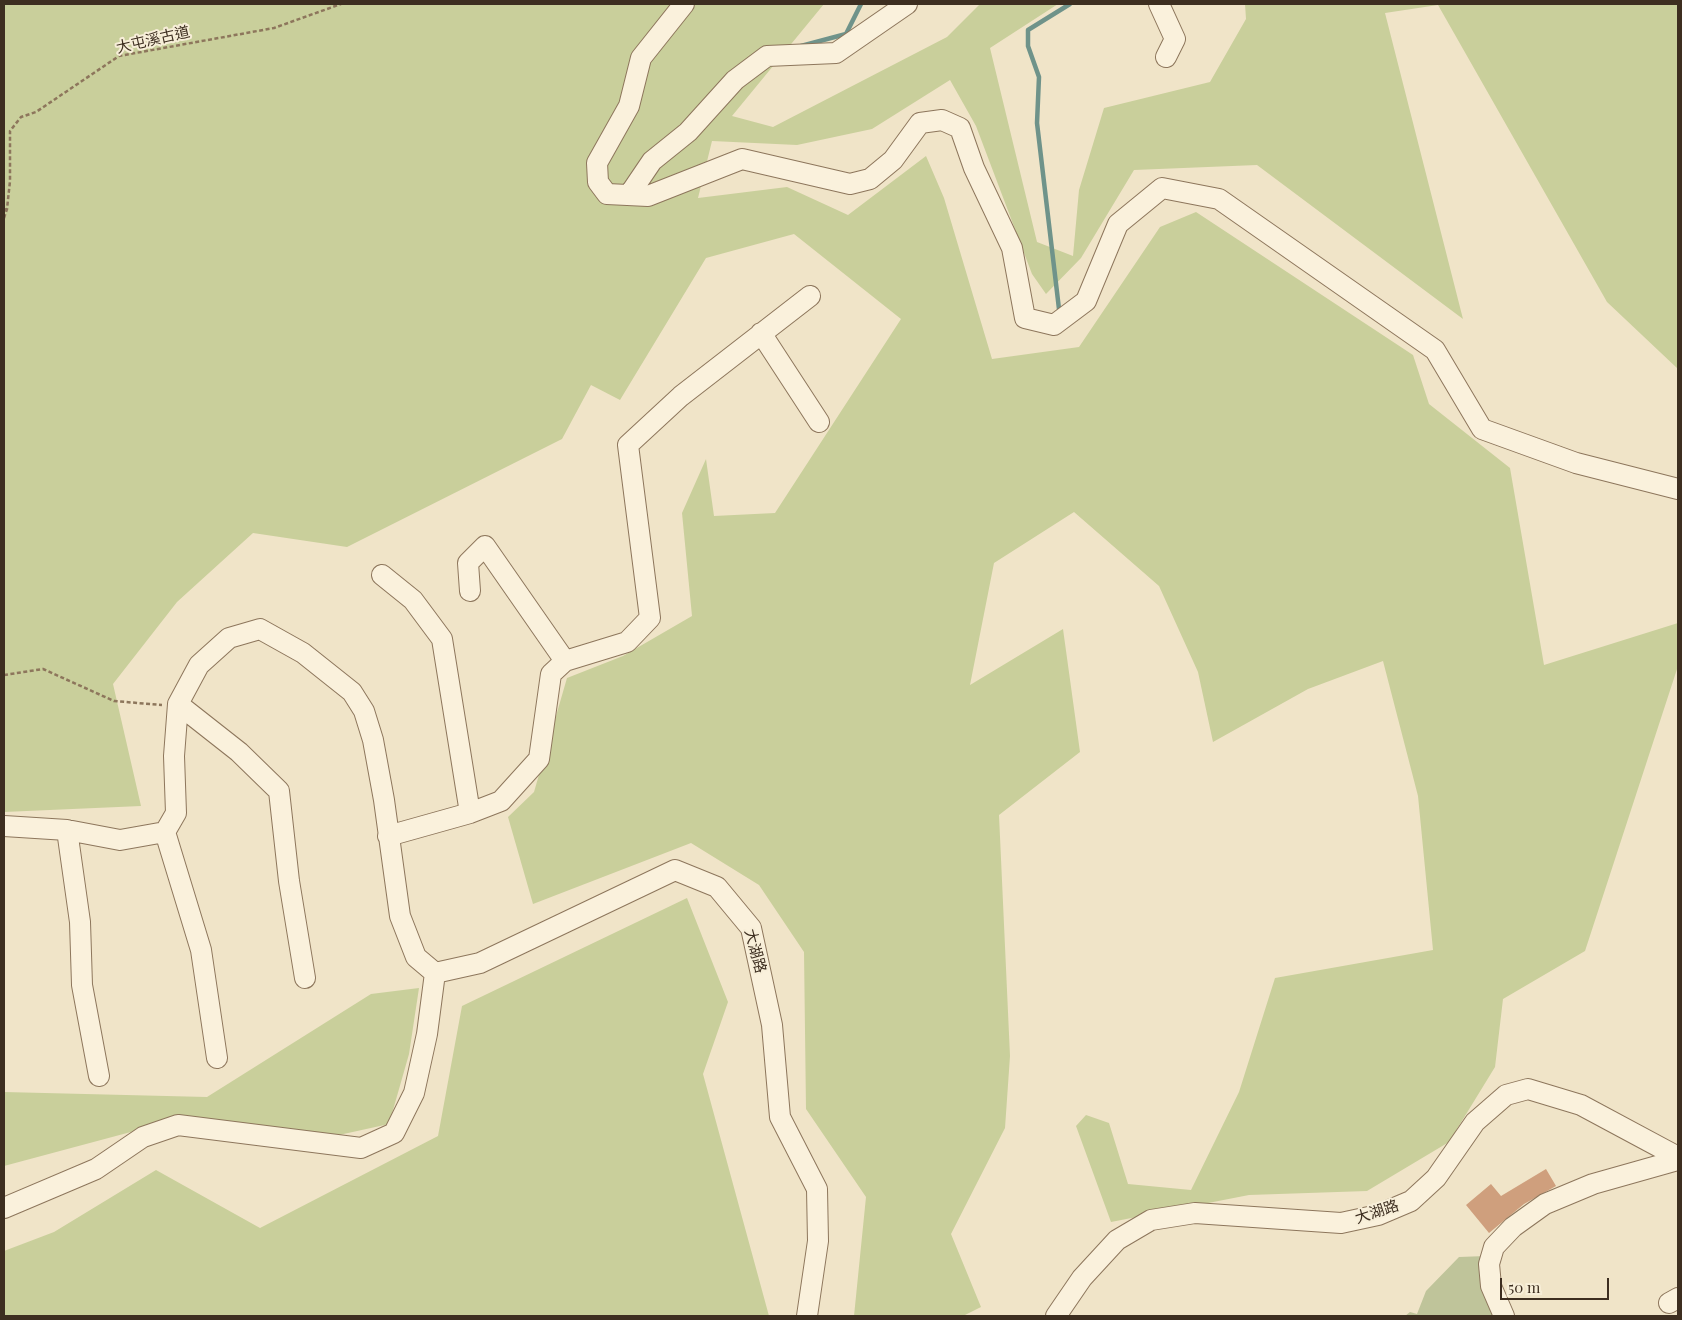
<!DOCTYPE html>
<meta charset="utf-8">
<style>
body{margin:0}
#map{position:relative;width:1682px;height:1320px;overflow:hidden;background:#f0e4c8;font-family:"Playfair Display",serif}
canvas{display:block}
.frame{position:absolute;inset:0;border:5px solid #3d2e20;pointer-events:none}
.scale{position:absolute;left:1500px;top:1278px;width:109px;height:22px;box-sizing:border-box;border:2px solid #3d2e20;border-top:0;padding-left:6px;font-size:15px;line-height:18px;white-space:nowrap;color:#3d2e20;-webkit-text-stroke:4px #f7eed8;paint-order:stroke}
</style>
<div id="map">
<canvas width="1682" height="1320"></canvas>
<div class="frame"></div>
<div class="scale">50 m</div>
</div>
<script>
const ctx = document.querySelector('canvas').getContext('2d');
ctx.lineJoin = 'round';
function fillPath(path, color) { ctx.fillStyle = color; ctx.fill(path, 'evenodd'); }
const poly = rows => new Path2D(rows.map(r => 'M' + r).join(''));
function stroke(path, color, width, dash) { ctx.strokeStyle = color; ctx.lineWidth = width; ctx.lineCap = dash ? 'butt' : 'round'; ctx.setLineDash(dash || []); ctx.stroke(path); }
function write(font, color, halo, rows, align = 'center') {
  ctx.font = font + ' "Playfair Display","Noto Sans TC",serif'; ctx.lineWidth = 4; ctx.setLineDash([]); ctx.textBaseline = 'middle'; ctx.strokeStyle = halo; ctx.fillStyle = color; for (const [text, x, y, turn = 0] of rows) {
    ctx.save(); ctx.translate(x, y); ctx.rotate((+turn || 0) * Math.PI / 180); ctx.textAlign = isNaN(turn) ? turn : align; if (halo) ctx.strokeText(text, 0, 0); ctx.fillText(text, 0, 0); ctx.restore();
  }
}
fillPath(poly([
 [4,4,824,4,732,116,773,127,947,37,980,4,1058,4,990,48,1037,242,1073,256,1079,190,1104,108,1210,82,1246,19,1245,4,1678,4,1678,369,1607,302,1438,5,1385,13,1463,319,1257,165,1134,170,1081,258,1046,294,1032,274,976,126,950,80,872,129,797,145,712,141,698,198,787,187,848,215,926,156,944,198,992,359,1079,347,1160,227,1196,212,1413,355,1429,404,1510,468,1544,665,1678,623,1678,666,1585,951,1503,999,1495,1067,1449,1142,1367,1191,1249,1195,1111,1222,1076,1126,1086,1115,1109,1123,1128,1184,1191,1190,1239,1092,1275,978,1433,950,1418,796,1383,661,1308,689,1213,742,1198,672,1159,586,1074,512,994,563,970,685,1063,629,1080,752,999,815,1010,1056,1005,1128,951,1234,981,1307,963,1316,854,1316,866,1197,806,1109,804,952,759,885,691,843,533,904,508,817,534,792,567,678,623,656,692,616,682,513,706,459,714,516,775,513,901,319,794,234,706,258,620,400,591,385,562,439,347,547,253,533,177,602,113,684,141,806,4,812],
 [687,898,728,1002,703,1074,769,1316,4,1316,4,1251,54,1232,156,1170,260,1228,438,1136,462,1006],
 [419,988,409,1054,389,1124,339,1135,183,1118,4,1166,4,1092,207,1097,371,994]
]), '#c9cf9b');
fillPath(poly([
 [1486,1256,1498,1316,1405,1316,1410,1312,1417,1314,1426,1291,1459,1257]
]), '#bfc49a');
stroke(poly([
 [801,46,846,34,861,4],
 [1059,309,1037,123,1039,77,1028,46,1028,30,1070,4]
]), '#6f938a', 4.5);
fillPath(poly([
 [1546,1169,1556,1186,1524,1204,1489,1233,1466,1205,1491,1184,1501,1196]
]), '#cf9f7d');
const minor = poly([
 [684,4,641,58,629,106,597,163,598,182,607,194,648,196,742,159,850,184,870,179,893,160,920,123,942,120,960,128,974,168,1012,248,1025,318,1054,325,1086,301,1118,224,1162,188,1219,199,1435,350,1482,429,1576,463,1678,489],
 [1159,4,1175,39,1166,57],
 [629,195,652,161,688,132,735,80,767,56,836,53,907,4],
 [761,333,819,422],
 [382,575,413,600,442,639,470,813],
 [470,591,468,563,485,546,565,661],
 [178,704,239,752,279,791,289,881,305,978],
 [4,826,67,830,120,840,165,832,176,813,174,756,178,704,199,665,229,638,260,629,303,653,352,692,364,711,373,740,384,800,400,916,416,957,435,973],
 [67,830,80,922,82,985,99,1076],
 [165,832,201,950,217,1058],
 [388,836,470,813,501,801,539,759,551,674,565,661,627,642,650,618,628,445,681,396,810,296],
 [435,973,480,963,675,870,717,887,751,928,772,1025,780,1117,817,1189,818,1241,807,1316],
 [4,1208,96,1169,143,1137,178,1125,361,1148,394,1133,414,1093,427,1034,435,973],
 [1669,1303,1678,1298],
 [1056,1316,1082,1278,1117,1240,1151,1220,1195,1213,1341,1223,1378,1215,1411,1201,1436,1178,1475,1122,1506,1095,1528,1089,1581,1105,1678,1157],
 [1504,1316,1491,1286,1489,1264,1494,1247,1513,1227,1545,1204,1593,1184,1678,1160]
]);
stroke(minor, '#8d765c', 22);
stroke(poly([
 [4,210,7,209,10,181,10,131,21,117,36,112,119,56,274,28,341,4],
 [4,218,7,209],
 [4,675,43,669,114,701,162,705]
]), '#8d765c', 2.5, [4, 2.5]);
stroke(minor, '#faf1dc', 20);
write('15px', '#3d2e20', '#f7eed8', [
 ["大屯溪古道",153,40,-13],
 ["大湖路",755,951,75],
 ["大湖路",1377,1212,-18]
]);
</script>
